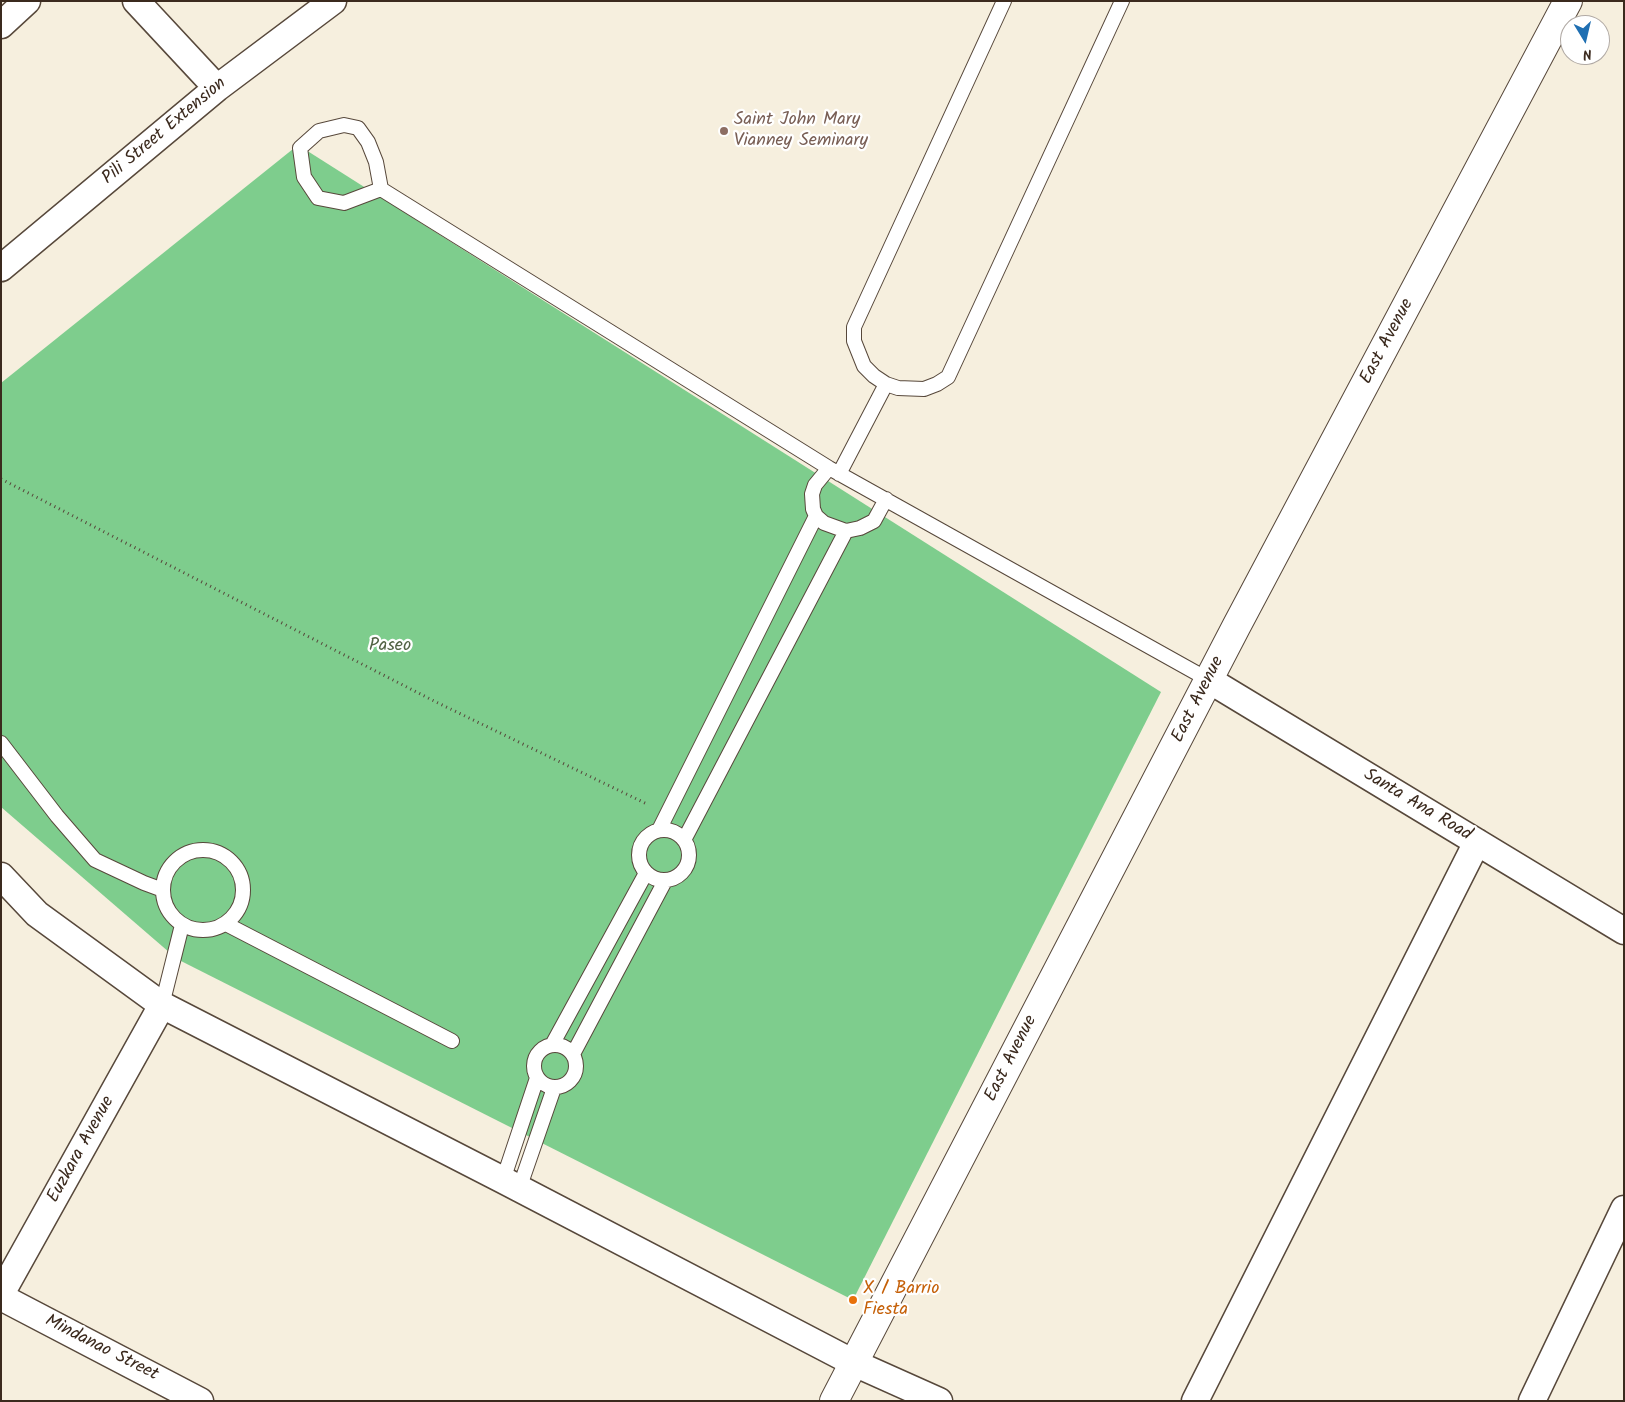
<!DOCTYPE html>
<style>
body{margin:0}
#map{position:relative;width:1625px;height:1402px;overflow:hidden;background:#f6efde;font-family:Kalam,sans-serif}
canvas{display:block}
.frame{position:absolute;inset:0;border:2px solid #3b2a1e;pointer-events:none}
.north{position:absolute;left:1560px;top:15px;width:50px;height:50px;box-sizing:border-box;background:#fff;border:1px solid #b1aaa5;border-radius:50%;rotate:171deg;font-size:14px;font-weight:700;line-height:20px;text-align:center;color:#3b2a1e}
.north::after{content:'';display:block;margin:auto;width:18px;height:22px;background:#1f6fb2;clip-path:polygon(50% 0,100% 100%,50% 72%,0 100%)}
</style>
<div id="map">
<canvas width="1625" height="1402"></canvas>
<div class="frame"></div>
<div class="north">N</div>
</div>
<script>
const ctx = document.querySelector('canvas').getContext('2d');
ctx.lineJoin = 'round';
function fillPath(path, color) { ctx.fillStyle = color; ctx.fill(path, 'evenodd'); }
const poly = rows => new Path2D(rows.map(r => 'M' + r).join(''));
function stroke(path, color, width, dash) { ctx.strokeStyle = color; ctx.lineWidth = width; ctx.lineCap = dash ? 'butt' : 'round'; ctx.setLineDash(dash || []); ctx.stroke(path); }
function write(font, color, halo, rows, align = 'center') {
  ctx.font = font + ' Kalam,sans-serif'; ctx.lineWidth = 4.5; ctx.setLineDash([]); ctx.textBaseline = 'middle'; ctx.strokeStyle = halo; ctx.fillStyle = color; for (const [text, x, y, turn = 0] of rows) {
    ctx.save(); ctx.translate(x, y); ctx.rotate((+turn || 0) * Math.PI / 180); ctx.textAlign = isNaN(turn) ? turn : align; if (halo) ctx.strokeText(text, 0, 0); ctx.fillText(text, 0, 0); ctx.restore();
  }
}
fillPath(poly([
 [298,145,1161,692,853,1300,177,959,1,807,1,383]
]), '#7ecd8d');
const lane = poly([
 [1004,1,854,327,854,341,864,366,874,376,886,384,898,388,924,389,937,384,948,377,1122,1],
 [381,189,376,162,368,142,358,128,344,125,319,131,300,148,304,177,318,198,344,203,381,189,829,468,1209,680],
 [839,474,886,384],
 [816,516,824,523,846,531],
 [1,743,57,816,95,860,144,883,163,890],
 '639 855a25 25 0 1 1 50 0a25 25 0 1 1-50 0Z',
 [659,830,816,516,813,509,812,494,815,485,829,468],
 [684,840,846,531,860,528,874,521,886,499],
 '163 890a40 40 0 1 1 80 0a40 40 0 1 1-80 0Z',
 [226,924,452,1041],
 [162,1005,182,925],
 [552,1045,646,873],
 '534 1066a21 21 0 1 1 42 0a21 21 0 1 1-42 0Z',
 [573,1054,665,881],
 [503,1180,537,1078],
 [519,1189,554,1088]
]);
const street = poly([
 [136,1,217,88],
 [1,25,27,1],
 [1,268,217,88,333,1],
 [1209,680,1624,931],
 [1,876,37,914,162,1005,503,1180,854,1363,939,1401],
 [1,1294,162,1005],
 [1,1297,200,1401],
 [1195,1401,1477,842],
 [1532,1401,1624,1209]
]);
const secondary = poly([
 [834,1401,1236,627,1568,1]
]);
stroke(lane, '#57483b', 16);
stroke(street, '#57483b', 29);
stroke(secondary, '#57483b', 30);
stroke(poly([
 [1,479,436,702,647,804]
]), '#57483b', 3, [1, 4]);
stroke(lane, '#fff', 14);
stroke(street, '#fff', 26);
stroke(secondary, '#fff', 28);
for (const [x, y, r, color] of [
 [724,131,5,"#8d6e63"],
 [853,1300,5,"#e8710a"]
]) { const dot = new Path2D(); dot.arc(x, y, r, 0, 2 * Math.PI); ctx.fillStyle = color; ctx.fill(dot); stroke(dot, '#fff', 2); }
write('18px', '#785e54', '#fff', [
 ["Saint John Mary",734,121],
 ["Vianney Seminary",734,142]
], 'left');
write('18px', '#3b2a1e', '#fff', [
 ["Pili Street Extension",165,132,-40],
 ["East Avenue",1388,342,-62],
 ["East Avenue",1199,700,-63],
 ["Santa Ana Road",1417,806,31],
 ["East Avenue",1012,1059,-63],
 ["Euzkara Avenue",82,1150,-61],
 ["Mindanao Street",101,1349,27]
]);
write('18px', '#526345', '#fff', [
 ["Paseo",390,647]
]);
write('18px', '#c56008', '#fff', [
 ["X / Barrio",863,1290],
 ["Fiesta",863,1311]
], 'left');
</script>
